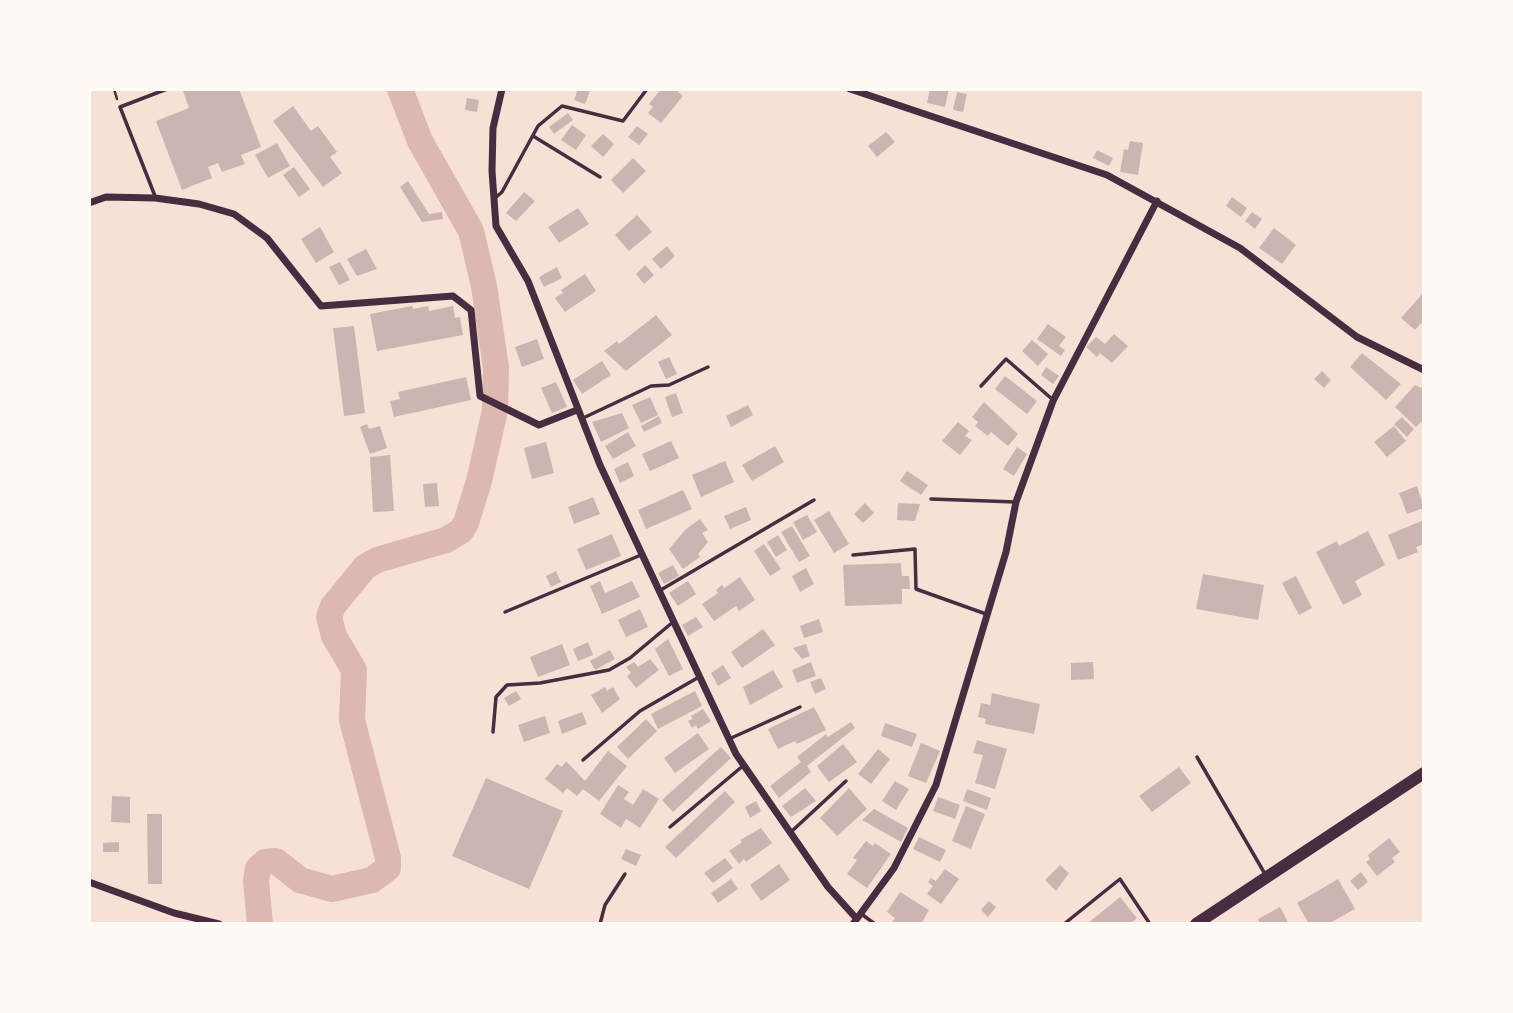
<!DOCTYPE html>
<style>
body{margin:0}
#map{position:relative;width:1513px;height:1013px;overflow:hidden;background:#f7e1d7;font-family:"PT Sans",sans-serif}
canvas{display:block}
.frame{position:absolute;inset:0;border:91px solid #fffaf5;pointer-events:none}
</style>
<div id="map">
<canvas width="1513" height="1013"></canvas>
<div class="frame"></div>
</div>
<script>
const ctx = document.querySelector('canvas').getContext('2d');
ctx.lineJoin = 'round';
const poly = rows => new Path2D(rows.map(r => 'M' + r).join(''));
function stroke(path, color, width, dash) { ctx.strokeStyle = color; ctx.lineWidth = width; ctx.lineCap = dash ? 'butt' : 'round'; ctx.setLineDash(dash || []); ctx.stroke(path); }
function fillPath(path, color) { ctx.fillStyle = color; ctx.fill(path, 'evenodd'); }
stroke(poly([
 [260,924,256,881,258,868,265,862,276,861,300,880,332,889,372,880,388,868,388,858,352,720,354,670,334,636,329,617,333,606,365,567,377,560,446,540,461,531,466,523,479,481,495,410,496,368,484,286,471,231,420,141,400,89]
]), '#dcb8b0', 26);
fillPath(poly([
 [187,89,239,89,261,147,241,155,245,164,222,172,218,163,208,167,212,178,182,190,156,121,189,108,183,91],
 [578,89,590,91,585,104,574,100],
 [661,89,675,89,683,96,661,123,648,113,653,107,649,104],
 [930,89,949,89,945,107,927,103],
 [957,92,967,94,963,112,953,110],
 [467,98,479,100,477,112,465,110],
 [293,106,311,131,318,126,337,152,330,157,342,173,323,187,273,121],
 [568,113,573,120,554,134,549,127],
 [572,125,586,135,576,150,561,140],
 [637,126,648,134,639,145,628,137],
 [886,132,895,142,877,157,868,146],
 [603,134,614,144,603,157,591,146],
 [1130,141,1143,143,1138,175,1120,172,1124,149,1128,150],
 [277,143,290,166,268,178,255,155],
 [1097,150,1113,158,1109,166,1093,158],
 [633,158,646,171,623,193,611,180],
 [294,167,310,189,299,197,283,175],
 [408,181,429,214,442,212,443,219,422,222,400,187],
 [524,192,535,201,516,221,506,213],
 [1232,197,1247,208,1241,217,1226,206],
 [578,208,589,224,559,243,548,227],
 [1252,212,1262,219,1255,229,1245,221],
 [637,215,652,232,629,251,615,235],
 [320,227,334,252,316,263,301,239],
 [1274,228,1296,245,1282,264,1259,248],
 [667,246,675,256,661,269,652,259],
 [366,249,377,269,357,276,347,259],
 [340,262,350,280,339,285,329,267],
 [645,265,654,275,644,284,636,274],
 [557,267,562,278,544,287,539,277],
 [585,274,596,291,565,312,555,298,563,293,561,290],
 [1424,292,1424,320,1415,330,1401,318],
 [412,306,413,309,428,306,429,311,453,306,455,318,460,317,463,335,377,351,370,314],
 [656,315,672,335,626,371,604,351,617,341,619,344],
 [1048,324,1066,337,1059,346,1065,350,1061,356,1037,339],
 [354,326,365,413,344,416,333,328],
 [1114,334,1128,346,1112,363,1100,353,1097,357,1086,347,1096,337,1105,344],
 [537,339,544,359,522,367,515,347],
 [1032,340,1048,354,1038,366,1022,351],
 [1362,353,1401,384,1386,400,1350,367],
 [669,357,677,374,666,379,658,362],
 [602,361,611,375,582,394,573,380],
 [1046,367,1059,376,1053,384,1041,375],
 [1322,371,1331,380,1324,388,1314,379],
 [1005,376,1037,401,1027,414,995,389],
 [466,377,471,400,394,417,390,401,400,399,398,392],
 [556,382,567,407,552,413,541,388],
 [1415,385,1424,389,1424,419,1416,427,1395,407],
 [676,393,683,413,672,417,665,397],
 [650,397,658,415,641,423,632,405],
 [984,402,1018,434,1008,446,991,432,988,436,975,426,978,422,972,417],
 [748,405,753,415,731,427,726,416],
 [622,413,629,428,601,442,592,422],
 [659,416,662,423,644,432,641,426],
 [1402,417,1414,429,1407,437,1394,424],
 [958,422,969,431,965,436,972,440,960,455,942,441],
 [367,424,369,429,380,426,387,448,370,454,360,427],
 [1394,426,1406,441,1387,457,1374,442],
 [628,432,636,446,613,459,605,446],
 [671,441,679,458,650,471,642,454],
 [546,442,554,473,532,479,524,448],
 [775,446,784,462,752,481,742,465],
 [1017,447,1027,454,1014,476,1003,469],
 [390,455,394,511,373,512,370,457],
 [725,461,734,482,701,497,692,475],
 [628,462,634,476,620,483,614,469],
 [907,471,928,485,921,495,900,481],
 [437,483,439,506,425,507,423,484],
 [1417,486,1424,508,1407,514,1399,493],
 [683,490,692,509,646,529,638,510],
 [593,497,600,514,574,524,568,507],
 [865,503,874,513,863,523,854,514],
 [898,503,920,504,915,521,897,520],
 [746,507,751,520,730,529,724,516],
 [829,511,849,544,834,553,814,520],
 [807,515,817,532,803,540,793,522],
 [700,519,708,530,702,533,708,542,698,554,700,557,683,569,669,549,686,529],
 [1424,520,1424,544,1416,547,1418,552,1398,560,1388,535],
 [792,526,810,556,799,562,781,532],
 [1368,531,1385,565,1355,581,1362,595,1343,605,1316,552,1337,541,1339,546],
 [612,534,621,556,586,570,577,549],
 [778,535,787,550,776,557,767,542],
 [764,544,781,569,770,576,754,551],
 [901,563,902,576,909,576,910,589,902,589,902,604,845,606,843,565],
 [673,565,679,576,664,584,658,573],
 [806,568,814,584,800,592,792,576],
 [556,571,561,582,551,587,546,576],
 [1203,574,1264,585,1258,620,1196,609],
 [1296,576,1312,608,1299,615,1282,583],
 [740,577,755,600,739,611,736,606,714,621,702,604,718,593,716,590,722,585,724,588],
 [600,581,605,593,632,581,640,597,602,614,590,586],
 [688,581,696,594,678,606,669,593],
 [640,609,648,627,626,637,618,620],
 [696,617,703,627,688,636,682,625],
 [819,619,823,632,804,638,800,626],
 [763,629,775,645,742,668,731,652],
 [668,639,683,669,669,676,655,649],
 [588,642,593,655,578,661,573,649],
 [562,644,570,665,538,677,530,657],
 [806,644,810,656,802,659,793,648],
 [610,650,615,659,595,670,590,661],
 [650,659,659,670,636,688,627,676,631,673,626,667,634,662,638,667],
 [811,662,816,676,797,683,792,670],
 [1093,662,1094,679,1071,680,1071,663],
 [723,665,731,678,718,686,711,673],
 [773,670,783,687,750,705,743,687],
 [821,678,826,689,815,694,810,682],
 [605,687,607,691,613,687,620,699,602,713,591,695],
 [516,691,521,699,509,706,504,698],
 [695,691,702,706,658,729,651,714],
 [992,693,1040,704,1034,734,985,724,986,719,978,717,981,703,990,705],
 [814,707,826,730,797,744,795,741,778,749,768,729],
 [703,709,711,721,698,729,696,725,692,728,688,721,692,719,691,716],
 [582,712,587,724,562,734,558,721],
 [545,716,550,733,524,742,518,725],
 [646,719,657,731,628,759,617,747],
 [851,722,855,728,807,766,811,772,779,798,770,786,801,762,797,757,826,734,828,737],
 [885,723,917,734,912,747,881,736],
 [698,733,709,749,675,773,664,758],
 [977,740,1007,749,995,789,975,783,983,755,973,753],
 [921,743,940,751,926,783,908,776],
 [843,744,857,762,829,782,817,766],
 [721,747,731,758,673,812,662,800],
 [878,749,890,759,871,784,858,774],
 [608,751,627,766,599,801,583,789,577,796,567,788,563,793,545,779,557,764,562,767,566,761,585,781],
 [1179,767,1191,783,1152,812,1139,796],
 [486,778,563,811,529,889,452,856],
 [895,781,909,789,896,810,882,801],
 [618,785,629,792,624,799,633,805,643,789,659,799,640,828,626,819,621,828,600,814],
 [805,788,816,801,791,817,782,806],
 [849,788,867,809,837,836,820,818],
 [967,789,991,798,987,810,963,801],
 [725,791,735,802,676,858,665,847],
 [112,796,130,797,130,823,111,822],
 [938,797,960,805,955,819,933,811],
 [756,801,761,811,750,818,745,807],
 [966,806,985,814,971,849,952,841],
 [874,809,908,828,901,842,862,820],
 [147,814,162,814,162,884,148,884],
 [761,828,772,843,746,862,744,859,739,864,729,851,742,842,740,840],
 [919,837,946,850,940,862,913,849],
 [1389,838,1400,852,1392,858,1395,862,1377,876,1366,862,1370,859,1368,855],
 [866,841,873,846,875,843,891,854,867,888,847,874,857,860,853,858],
 [119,842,119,852,103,852,103,843],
 [626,849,641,855,636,866,621,859],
 [725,858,733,868,713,883,704,873],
 [779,864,790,880,761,901,750,885],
 [1060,865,1069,873,1056,891,1045,880],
 [945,869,959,879,941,904,927,894,933,886,928,882,931,878,936,881],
 [1361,872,1368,882,1358,890,1350,881],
 [731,879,738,889,718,903,711,893],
 [1338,879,1355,909,1328,924,1309,924,1297,903],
 [900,892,929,910,921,924,892,922,895,918,887,912],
 [1120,897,1137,918,1130,924,1087,924],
 [989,901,996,907,988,917,981,910],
 [1280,907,1289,924,1260,924,1258,919]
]), '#ccb4b1');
stroke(poly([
 [114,89,117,99]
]), '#4a2c40', 2.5);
stroke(poly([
 [533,136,600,177],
 [155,196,120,107,167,89],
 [495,198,502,192,538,126,562,106,623,121,647,89],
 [981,386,1006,359,1052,399],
 [581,419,651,386,669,385,708,367],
 [931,499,1016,502],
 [853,555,915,549,916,589,986,614],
 [659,591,814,500],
 [505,612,641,555],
 [493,732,496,697,507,685,540,683,609,670,630,658,673,622],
 [729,739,800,707],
 [1197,757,1265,874],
 [583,760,640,711,699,677],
 [670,827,744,765],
 [792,831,846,781],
 [860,913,875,924],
 [600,924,605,905,625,874],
 [1064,924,1120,879,1150,924]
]), '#4a2c40', 3.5);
stroke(poly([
 [502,89,493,128,492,171,496,226,528,281,600,465,736,754,828,887,856,918],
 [850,89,1107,175,1240,248,1357,337,1424,370],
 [89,203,106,197,155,198,199,204,234,214,267,238,321,306,453,296,471,310,480,396,539,425,577,410],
 [89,882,174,913,219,924],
 [853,924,894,868,936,785,1006,552,1016,502,1053,401,1157,201]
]), '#4a2c40', 7);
stroke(poly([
 [1196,924,1424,773]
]), '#4a2c40', 12);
</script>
